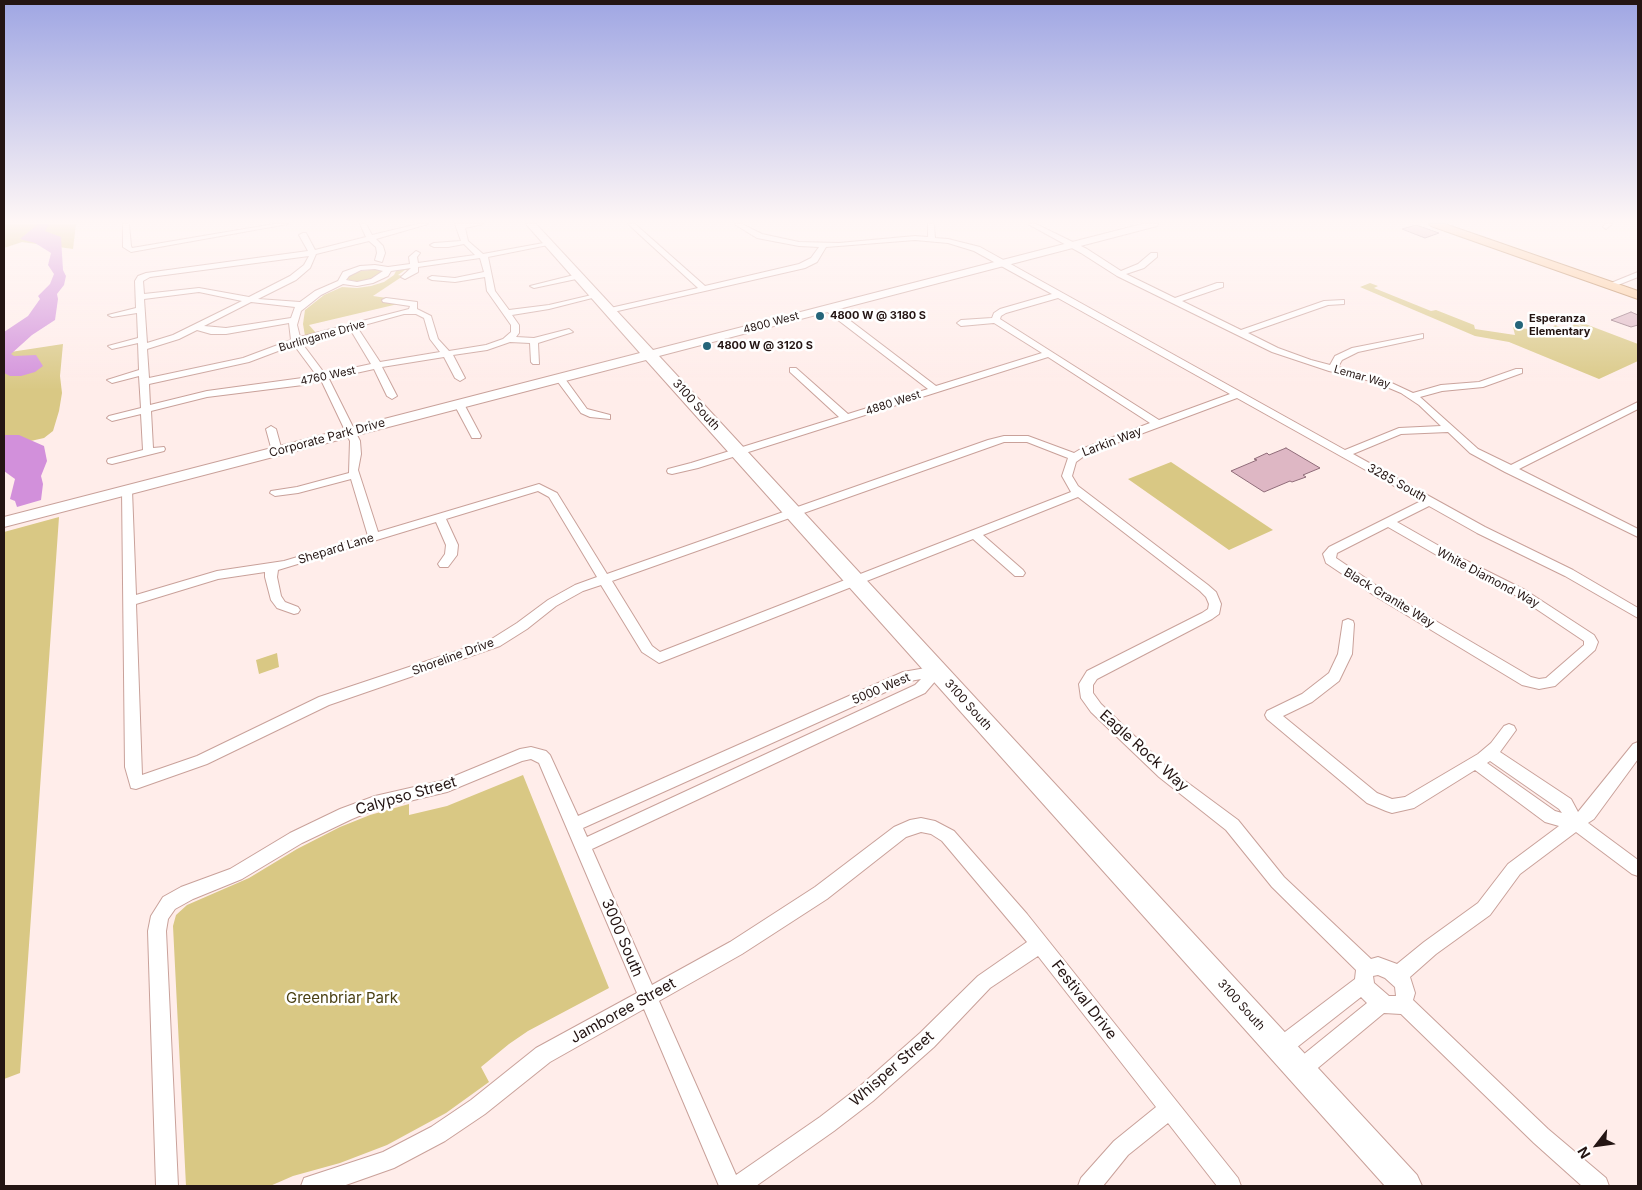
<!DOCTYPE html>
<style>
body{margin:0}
#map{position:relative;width:1642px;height:1190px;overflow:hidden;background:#ffedea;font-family:Inter,sans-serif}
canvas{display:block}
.frame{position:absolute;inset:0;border:5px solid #241513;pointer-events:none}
.north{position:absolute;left:1572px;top:1120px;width:50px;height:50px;-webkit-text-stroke:4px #fff;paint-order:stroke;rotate:240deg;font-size:14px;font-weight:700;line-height:20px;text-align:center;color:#241513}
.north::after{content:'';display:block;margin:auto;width:18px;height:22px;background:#241513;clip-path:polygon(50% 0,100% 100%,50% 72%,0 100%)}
</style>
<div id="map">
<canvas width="1642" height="1190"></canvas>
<div class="frame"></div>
<div class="north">N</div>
</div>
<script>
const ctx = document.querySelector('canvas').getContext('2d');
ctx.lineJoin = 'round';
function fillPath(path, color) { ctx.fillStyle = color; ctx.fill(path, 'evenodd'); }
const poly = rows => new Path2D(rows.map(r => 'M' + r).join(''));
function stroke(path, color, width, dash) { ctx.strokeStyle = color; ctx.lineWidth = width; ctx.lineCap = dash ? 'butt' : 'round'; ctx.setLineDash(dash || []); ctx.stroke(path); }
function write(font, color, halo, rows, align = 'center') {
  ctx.font = font + ' Inter,sans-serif'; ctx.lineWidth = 5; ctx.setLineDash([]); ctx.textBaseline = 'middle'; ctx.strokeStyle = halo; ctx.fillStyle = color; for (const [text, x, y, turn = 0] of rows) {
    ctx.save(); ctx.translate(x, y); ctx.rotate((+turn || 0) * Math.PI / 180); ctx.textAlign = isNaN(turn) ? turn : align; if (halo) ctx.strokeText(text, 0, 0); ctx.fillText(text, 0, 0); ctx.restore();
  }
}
fillPath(poly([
 [4,224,76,224,73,249,22,242,4,248],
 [410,268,410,271,405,270,398,275,403,276,373,296,387,298,382,302,398,304,309,325,316,333,305,336,303,324,305,310,324,295,342,287,357,288,371,286,384,282,394,275,396,271],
 [377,269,383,271,376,278,362,282,349,280,347,278,354,272],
 [1370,283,1378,286,1374,288,1431,311,1436,310,1474,325,1475,329,1515,335,1513,327,1535,330,1537,334,1545,336,1549,335,1547,332,1555,333,1553,327,1555,325,1575,333,1576,332,1565,328,1574,324,1587,328,1555,315,1559,314,1638,344,1638,361,1599,379,1509,342,1475,336,1360,287],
 [63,344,60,376,62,393,59,411,53,431,44,438,4,447,4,353],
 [1171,462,1273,530,1229,550,1128,479],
 [59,517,20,1073,4,1079,4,532],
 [277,653,279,667,259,674,256,660],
 [523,775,609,988,528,1031,509,1044,481,1067,489,1082,446,1113,387,1145,340,1163,293,1176,270,1186,186,1186,173,926,176,915,187,905,249,878,297,849,340,827,370,815,409,804,409,815,447,806]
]), '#d9c884');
fillPath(poly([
 [38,224,49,224,45,231,61,237,63,270,66,276,64,285,57,294,58,299,55,320,32,335,11,354,14,356,36,355,43,366,35,372,21,376,10,376,4,373,4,332,28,316,40,299,38,296,50,284,54,274,48,265,51,253,35,243,20,239],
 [4,435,19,435,44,446,47,461,41,476,43,484,41,500,17,507,15,501,10,499,15,479,4,471]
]), '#d290db');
const building = poly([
 [1416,225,1439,233,1425,238,1402,229,1416,225],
 [1631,312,1638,315,1638,325,1631,327,1611,320,1631,312],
 [1286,448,1320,468,1303,475,1306,477,1292,482,1290,481,1264,492,1231,471,1257,460,1254,459,1267,453,1269,455,1286,448]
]);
fillPath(building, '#deb7c4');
stroke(building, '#906c79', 1);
const street = poly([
 [123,224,129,224,131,246,132,248,274,224,288,224,131,252,123,247,123,224],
 [360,224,366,224,372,235,418,224,428,224,376,239,383,246,385,253,382,262,375,260,377,253,376,247,369,241,316,254,310,268,296,280,258,299,300,302,315,291,338,281,343,272,360,266,375,265,388,267,410,264,409,257,416,251,420,253,417,257,418,263,475,255,464,244,448,247,434,247,430,245,434,243,461,241,455,224,483,224,465,228,468,241,483,254,549,242,553,244,488,257,495,291,509,310,549,305,596,294,600,296,549,309,512,315,519,325,519,333,516,337,534,338,569,329,573,332,538,343,539,364,533,364,531,362,530,343,510,342,487,350,453,355,465,378,460,381,455,378,444,357,382,367,397,396,392,399,387,396,374,369,329,379,360,441,361,454,358,470,378,532,539,484,557,493,607,574,988,440,1004,436,1028,436,1074,453,1079,450,1150,423,1048,357,698,468,672,474,668,473,667,471,668,469,691,463,839,417,790,372,790,368,796,368,848,414,928,389,825,310,825,306,831,306,936,386,1042,353,994,323,961,326,957,323,961,320,992,318,994,313,1000,309,1052,294,974,251,948,243,915,240,826,247,817,262,805,268,609,313,605,311,606,309,698,288,628,224,635,224,705,286,799,264,811,258,819,247,799,246,757,238,734,224,742,224,762,234,799,242,839,243,915,236,928,237,928,224,934,224,935,238,948,239,980,247,1345,450,1399,428,1441,426,1419,405,1401,393,1375,382,1329,371,1272,352,1117,276,1081,253,1028,224,1036,224,1087,249,1121,271,1138,264,1151,253,1157,253,1157,257,1144,268,1126,274,1175,298,1217,283,1223,283,1223,287,1182,301,1241,330,1324,301,1344,300,1344,304,1328,305,1248,333,1278,348,1311,360,1330,365,1335,356,1352,348,1423,334,1423,338,1358,352,1342,360,1338,367,1381,378,1413,393,1441,385,1479,382,1516,369,1522,369,1522,373,1483,387,1442,391,1420,397,1478,449,1511,465,1638,402,1638,409,1519,469,1638,529,1638,537,1505,472,1470,453,1448,432,1401,434,1353,454,1485,527,1573,570,1638,608,1638,618,1565,576,1477,533,1429,506,1397,522,1455,555,1525,590,1594,635,1598,642,1595,650,1555,686,1539,689,1522,685,1375,596,1326,563,1323,554,1329,547,1421,501,1237,398,1087,454,1076,462,1072,476,1078,486,1208,585,1216,592,1221,604,1219,614,1212,619,1097,679,1093,685,1093,693,1101,704,1169,769,1238,820,1284,877,1371,959,1378,957,1397,964,1424,942,1478,903,1508,864,1559,826,1545,822,1475,770,1414,808,1392,813,1386,811,1367,803,1267,719,1265,715,1267,711,1302,694,1329,673,1338,654,1343,621,1348,619,1353,621,1354,624,1352,654,1339,681,1312,702,1283,716,1377,793,1392,799,1405,797,1478,754,1491,743,1504,726,1509,724,1514,726,1516,730,1500,752,1571,799,1578,812,1633,744,1638,742,1638,759,1594,819,1588,823,1638,860,1638,876,1632,874,1576,832,1520,874,1490,915,1436,954,1410,977,1415,993,1413,1000,1548,1129,1606,1178,1609,1186,1582,1186,1534,1143,1401,1014,1384,1013,1307,1077,1300,1080,1293,1077,1290,1070,1293,1063,1367,1003,1361,997,1287,1055,1280,1058,1273,1055,1270,1048,1273,1041,1355,979,1356,970,1272,887,1226,830,1159,777,1091,712,1081,698,1079,684,1087,671,1202,613,1208,609,1209,604,1206,597,1200,591,1078,497,983,535,1023,570,1025,573,1023,576,1015,576,973,539,659,663,642,652,601,585,583,591,556,606,527,629,500,646,329,705,207,764,136,789,131,788,125,767,122,490,123,488,127,487,132,490,136,595,217,571,284,561,368,536,351,479,298,493,275,496,270,493,271,491,297,487,349,473,350,441,321,380,303,385,207,397,151,411,153,448,164,447,165,449,164,451,112,464,108,463,107,461,108,459,143,450,141,414,112,421,107,418,109,416,141,408,139,376,112,383,107,380,139,370,138,343,112,349,108,346,138,338,137,313,112,317,108,315,136,308,135,281,138,276,146,273,308,251,299,235,303,233,306,233,315,250,366,237,360,224],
 [309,256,304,265,290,276,249,297,199,288,144,294,143,281,150,277,309,256],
 [480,258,484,272,455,278,432,276,428,278,432,280,455,282,485,277,487,291,511,325,511,332,503,339,486,345,449,351,438,339,431,316,417,309,417,302,386,298,382,300,383,302,410,306,409,309,300,337,297,325,301,311,321,295,343,284,357,286,373,283,388,276,391,271,411,268,401,277,405,279,418,272,418,267,480,258],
 [375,269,383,271,371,279,357,282,346,280,349,276,361,270,375,269],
 [199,292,242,301,173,335,147,343,144,299,199,292],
 [1058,298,1230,394,1159,420,1000,319,1001,316,1006,313,1058,298],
 [251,302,295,307,291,318,226,328,204,326,251,302],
 [404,314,416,314,424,318,430,339,440,352,380,362,357,327,404,314],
 [289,323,291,340,243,358,149,378,147,349,179,339,197,330,211,334,226,334,289,323],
 [350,329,371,364,325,374,301,342,350,329],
 [294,345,317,376,207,391,150,405,149,384,249,362,294,345],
 [1004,442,1027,442,1068,458,1062,476,1071,492,660,652,652,646,612,581,1004,442],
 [538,491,549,497,597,577,575,585,548,600,517,623,490,640,319,697,197,756,142,775,136,604,218,579,265,572,265,577,271,600,277,608,294,614,298,613,300,610,298,607,285,602,281,596,277,577,278,570,436,522,446,545,445,554,438,564,440,567,448,567,457,555,458,545,446,519,538,491],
 [1388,527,1447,561,1517,596,1584,641,1584,645,1546,678,1539,679,1531,677,1383,590,1336,558,1337,553,1388,527],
 [1490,761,1559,809,1562,813,1555,811,1487,763,1490,761],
 [1378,975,1385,978,1395,987,1396,996,1389,996,1374,983,1373,976,1378,975],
 [1605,224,1612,224,1606,229,1603,227,1605,224],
 [1638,272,1638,277,1613,287,1606,285,1638,272],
 [578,274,581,274,581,278,534,288,530,286,578,274],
 [560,375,563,376,587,409,610,415,610,419,590,417,581,413,555,378,560,375],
 [459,401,464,404,481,436,480,438,472,438,471,436,454,404,459,401],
 [271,426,276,429,282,451,281,453,273,453,272,451,266,429,271,426],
 [937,666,942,667,944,671,925,693,592,849,652,985,730,942,815,887,894,827,910,820,921,818,935,821,954,831,1027,914,1238,1178,1241,1186,1217,1186,1168,1123,1128,1155,1103,1186,1078,1186,1081,1178,1114,1141,1156,1107,1038,956,990,988,934,1047,873,1101,834,1131,756,1186,719,1186,644,1009,550,1062,485,1114,445,1141,394,1168,343,1186,301,1186,304,1178,383,1152,431,1127,471,1100,536,1048,637,993,539,763,531,759,522,761,447,792,376,809,352,819,302,843,242,879,193,899,175,909,168,919,166,931,178,1186,156,1186,148,931,151,916,163,897,181,887,230,869,290,833,340,809,375,796,445,780,520,749,531,747,546,751,550,755,578,816,903,672,937,666],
 [921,679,915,685,587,837,583,828,910,681,921,679],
 [921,832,931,834,942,841,1027,942,978,976,920,1033,859,1087,820,1117,736,1175,659,1001,742,954,827,899,906,837,921,832]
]);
const secondary = poly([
 [526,224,536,224,653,350,1142,224,1158,224,1157,226,659,356,1417,1175,1422,1186,1385,1186,646,360,4,527,4,517,640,353,526,224]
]);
const primary = poly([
 [1429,224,1445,224,1638,291,1638,299,1431,226,1429,224]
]);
stroke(street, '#c9a19a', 2);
stroke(secondary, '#c9a19a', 2);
stroke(primary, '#ae7139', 2);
fillPath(street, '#fff');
fillPath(secondary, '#fff');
fillPath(primary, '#fbc895');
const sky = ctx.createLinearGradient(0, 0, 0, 390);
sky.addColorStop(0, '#9fa6e3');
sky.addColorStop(0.57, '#fff7f6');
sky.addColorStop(1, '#fff7f600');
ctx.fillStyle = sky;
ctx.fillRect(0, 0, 1642, 390);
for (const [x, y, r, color] of [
 [820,316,5,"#25657a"],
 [1519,325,5,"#25657a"],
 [707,346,5,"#25657a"]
]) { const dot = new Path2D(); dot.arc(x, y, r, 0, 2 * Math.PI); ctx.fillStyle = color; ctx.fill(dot); stroke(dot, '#fff', 2); }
write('bold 11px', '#241513', '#fff', [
 ["4800 W @ 3180 S",830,316],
 ["Esperanza",1529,319],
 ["Elementary",1529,332],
 ["4800 W @ 3120 S",717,346]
], 'left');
write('11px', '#241513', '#fff', [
 ["4800 West",771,323,-15],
 ["Burlingame Drive",322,336,-16],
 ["4760 West",328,376,-12],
 ["Lemar Way",1362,377,16],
 ["4880 West",893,403,-18]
]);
write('12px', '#241513', '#fff', [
 ["3100 South",696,405,48],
 ["Corporate Park Drive",327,438,-15],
 ["Larkin Way",1112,442,-21],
 ["3285 South",1397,483,29],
 ["Shepard Lane",336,549,-17],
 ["White Diamond Way",1488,578,28],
 ["Black Granite Way",1389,598,31],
 ["Shoreline Drive",453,657,-20],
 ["5000 West",881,689,-23],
 ["3100 South",968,705,48],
 ["3100 South",1241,1005,48]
]);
write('15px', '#241513', '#fff', [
 ["Eagle Rock Way",1144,751,42],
 ["Calypso Street",406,796,-16],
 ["3000 South",622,938,67],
 ["Festival Drive",1084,1000,52],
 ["Jamboree Street",623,1011,-29],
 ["Whisper Street",892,1069,-41]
]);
write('15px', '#4a4013', '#fff', [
 ["Greenbriar Park",342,998]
]);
</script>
